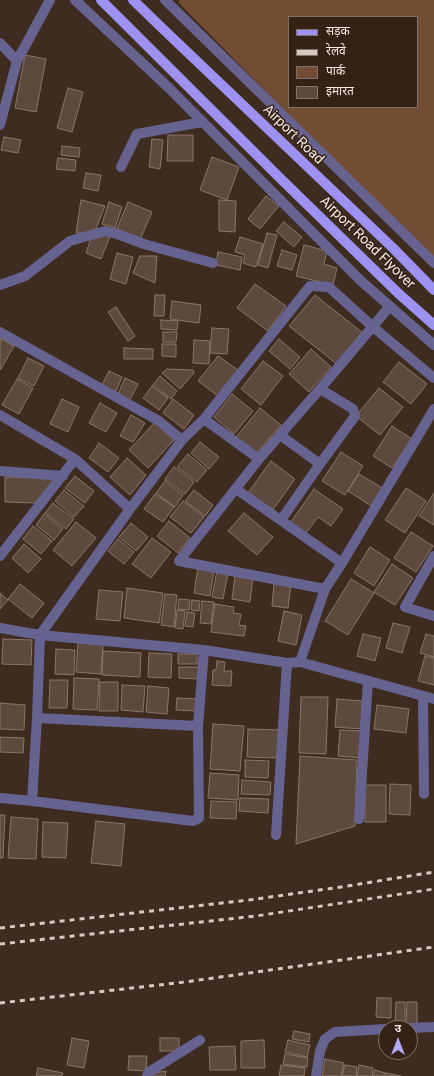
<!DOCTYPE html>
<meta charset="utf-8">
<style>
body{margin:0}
#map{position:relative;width:434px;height:1076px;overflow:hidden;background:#3e2c21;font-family:Roboto,"Noto Sans Devanagari",sans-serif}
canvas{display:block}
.legend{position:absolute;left:288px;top:16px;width:130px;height:92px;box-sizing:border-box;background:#342217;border:1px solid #827269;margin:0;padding:5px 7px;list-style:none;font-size:12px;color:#f6eae3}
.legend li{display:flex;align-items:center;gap:8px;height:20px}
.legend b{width:20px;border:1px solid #827269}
.north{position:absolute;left:378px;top:1020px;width:40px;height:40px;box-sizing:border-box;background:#342217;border:1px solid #827269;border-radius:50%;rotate:0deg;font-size:11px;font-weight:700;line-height:16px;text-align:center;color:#f6eae3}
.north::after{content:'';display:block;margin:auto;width:14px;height:18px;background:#b4acf9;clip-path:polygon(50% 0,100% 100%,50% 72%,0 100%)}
</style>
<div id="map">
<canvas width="434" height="1076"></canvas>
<ul class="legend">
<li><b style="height:5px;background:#9d91f1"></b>सड़क</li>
<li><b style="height:5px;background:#d6c9c2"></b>रेलवे</li>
<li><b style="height:11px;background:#724c33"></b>पार्क</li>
<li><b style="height:11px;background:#5d493d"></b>इमारत</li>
</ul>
<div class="north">उ</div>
</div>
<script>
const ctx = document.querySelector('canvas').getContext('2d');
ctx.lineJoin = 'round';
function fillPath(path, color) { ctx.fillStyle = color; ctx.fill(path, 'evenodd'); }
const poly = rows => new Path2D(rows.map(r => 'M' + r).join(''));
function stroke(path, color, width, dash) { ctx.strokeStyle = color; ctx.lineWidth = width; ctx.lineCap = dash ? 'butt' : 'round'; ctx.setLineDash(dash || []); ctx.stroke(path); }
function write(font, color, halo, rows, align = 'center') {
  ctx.font = font + ' Roboto,sans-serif'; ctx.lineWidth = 3; ctx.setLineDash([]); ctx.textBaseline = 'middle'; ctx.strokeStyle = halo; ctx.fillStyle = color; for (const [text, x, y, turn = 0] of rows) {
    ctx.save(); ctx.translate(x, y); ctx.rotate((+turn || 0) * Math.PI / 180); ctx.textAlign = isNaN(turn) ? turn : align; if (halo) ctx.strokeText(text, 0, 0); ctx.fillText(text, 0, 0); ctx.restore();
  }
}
fillPath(poly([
 [179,0,434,0,434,263,179,3],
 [289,17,417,17,417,107,289,107]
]), '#724c33');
const building = poly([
 [25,55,46,59,36,112,15,108,25,55],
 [68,88,83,92,72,132,57,128,68,88],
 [168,135,193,135,193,161,167,161,168,135],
 [4,137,21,140,18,153,1,150,4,137],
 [152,139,163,140,160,169,149,167,152,139],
 [62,146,80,148,79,157,61,155,62,146],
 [212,157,239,167,227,200,200,190,212,157],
 [58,158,76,160,75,171,56,169,58,158],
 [86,173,101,175,98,191,83,188,86,173],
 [266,196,279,206,260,229,248,219,266,196],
 [81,200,105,206,95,231,87,233,76,233,81,200],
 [219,200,236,201,235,232,219,231,219,200],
 [109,202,122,207,115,228,102,224,109,202],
 [128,202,152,212,140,240,116,231,128,202],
 [284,222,302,237,294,247,276,231,284,222],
 [102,233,110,236,101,259,86,253,92,235,100,238,102,233],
 [267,233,277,235,268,268,258,265,267,233],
 [240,237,263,244,256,267,243,263,245,255,235,252,240,237],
 [304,245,327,251,324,264,337,268,333,285,296,276,304,245],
 [282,250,297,255,292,270,277,266,282,250],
 [218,252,242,257,240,270,216,265,218,252],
 [117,253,133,257,126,284,110,279,117,253],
 [140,256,157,256,155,283,133,273,140,256],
 [255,284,286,306,268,331,237,308,255,284],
 [155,295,165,295,164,316,154,316,155,295],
 [315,295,363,333,338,365,289,326,315,295],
 [172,301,201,305,199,323,170,319,172,301],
 [116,307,135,336,128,341,108,312,116,307],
 [161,320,178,321,177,330,161,329,161,320],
 [212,328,229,329,227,354,210,353,212,328],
 [163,332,177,332,176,342,163,342,163,332],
 [0,338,14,346,1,369,0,369,0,338],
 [279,339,300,357,290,369,269,351,279,339],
 [194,340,210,341,209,364,193,363,194,340],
 [162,344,176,344,176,357,162,356,162,344],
 [124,348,153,349,153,359,124,359,124,348],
 [311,349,331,367,309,392,289,374,311,349],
 [218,356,238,370,218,396,198,381,218,356],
 [28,358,44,366,34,386,18,378,28,358],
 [263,361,283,376,261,405,241,389,263,361],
 [399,362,427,384,411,404,383,382,399,362],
 [167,369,193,370,194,373,180,389,162,373,167,369],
 [109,371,122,377,115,393,101,387,109,371],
 [160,376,177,391,171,399,153,385,160,376],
 [125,378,138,384,130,400,118,394,125,378],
 [17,379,33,388,19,414,2,405,17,379],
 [152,386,168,398,159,410,143,398,152,386],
 [379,388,403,407,380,435,356,416,379,388],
 [232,394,253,411,234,434,214,417,232,394],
 [62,399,79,407,68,432,50,424,62,399],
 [173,399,194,415,184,429,163,413,173,399],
 [100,403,117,413,106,432,89,423,100,403],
 [260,408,281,425,256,454,236,437,260,408],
 [131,415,145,423,133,442,120,436,131,415],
 [155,422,174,440,148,468,129,450,155,422],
 [392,426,412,439,392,468,373,456,392,426],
 [200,442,219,457,209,469,191,453,200,442],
 [99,443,119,458,108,472,89,458,99,443],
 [341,452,363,466,345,495,322,481,341,452],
 [188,454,207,470,197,482,177,467,188,454],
 [127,458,146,475,130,495,110,477,127,458],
 [271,461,295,479,272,511,248,493,271,461],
 [174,467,194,482,185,494,165,479,174,467],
 [359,474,384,489,373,507,348,491,359,474],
 [75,476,94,491,85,503,65,488,75,476],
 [5,477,54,477,52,485,36,503,5,502,5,477],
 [165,481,183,495,175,507,156,493,165,481],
 [406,488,426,501,405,533,385,520,406,488],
 [314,489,343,509,331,526,318,517,306,533,291,522,314,489],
 [64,490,84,506,74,517,55,501,64,490],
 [194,490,213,505,205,516,185,501,194,490],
 [434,493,434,525,419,516,434,493],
 [155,494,174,507,163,522,144,509,155,494],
 [183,501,204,517,191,533,170,517,183,501],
 [53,503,74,519,66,529,45,513,53,503],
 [244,513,273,537,257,555,228,531,244,513],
 [44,514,63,529,54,540,36,525,44,514],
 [169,521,190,538,178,553,157,536,169,521],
 [76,522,96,538,72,566,53,550,76,522],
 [131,523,148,537,136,551,119,537,131,523],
 [33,526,52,541,41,554,23,539,33,526],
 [411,532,433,546,416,572,394,558,411,532],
 [152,538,171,552,151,578,132,564,152,538],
 [118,539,134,552,124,564,108,551,118,539],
 [24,544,41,559,28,573,12,558,24,544],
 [370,547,390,560,374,586,354,573,370,547],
 [392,564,413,578,395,605,374,592,392,564],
 [198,567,214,570,210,596,194,593,198,567],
 [217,571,228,573,223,599,212,597,217,571],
 [235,576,253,578,250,602,232,599,235,576],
 [351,579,374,593,348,635,325,621,351,579],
 [274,583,291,584,288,608,272,606,274,583],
 [20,584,44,603,32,618,8,599,20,584],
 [127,588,163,593,159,623,124,618,127,588],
 [99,590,123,592,120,621,96,619,99,590],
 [0,593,8,600,0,609,0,593],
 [165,594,177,595,174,627,161,625,165,594],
 [179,599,190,600,189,610,178,609,179,599],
 [192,600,200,601,199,611,191,610,192,600],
 [202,601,214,602,211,624,200,623,202,601],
 [215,604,234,607,233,613,241,614,239,625,246,626,244,636,211,632,215,604],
 [177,610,185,611,183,629,175,628,177,610],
 [284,611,302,615,296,645,278,641,284,611],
 [187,612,195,613,193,627,185,626,187,612],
 [393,623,410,627,402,653,386,648,393,623],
 [363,634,381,638,375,661,357,656,363,634],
 [426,634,434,636,434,657,420,653,426,634],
 [3,639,32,640,31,665,2,664,3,639],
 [78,642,103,643,101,674,76,672,78,642],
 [56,649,75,650,74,675,55,674,56,649],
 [103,651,141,653,140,677,102,675,103,651],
 [149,653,172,654,171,678,148,677,149,653],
 [178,654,197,654,197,664,178,664,178,654],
 [425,656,434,658,434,685,418,681,425,656],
 [217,661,225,662,224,671,232,671,231,686,212,685,213,670,216,670,217,661],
 [179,667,199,667,198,679,179,678,179,667],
 [74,678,99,679,97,710,73,709,74,678],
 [50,680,68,680,67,708,49,708,50,680],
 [100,682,118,682,118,711,99,711,100,682],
 [122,685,145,686,143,712,121,710,122,685],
 [148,686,169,688,167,714,146,712,148,686],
 [301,697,328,697,326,754,299,753,301,697],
 [177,698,197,699,196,711,176,710,177,698],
 [337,699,363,701,361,729,335,727,337,699],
 [0,703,25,705,24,730,0,729,0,703],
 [377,705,409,709,406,733,374,729,377,705],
 [213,724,244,726,240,771,210,769,213,724],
 [248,729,280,730,279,758,247,757,248,729],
 [340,730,363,731,361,758,338,756,340,730],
 [0,737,24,738,23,753,0,752,0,737],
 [300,756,357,760,355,826,296,844,300,756],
 [245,760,269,761,268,778,245,777,245,760],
 [210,773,239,775,238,800,208,798,210,773],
 [242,780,271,782,270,795,241,794,242,780],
 [390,784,411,785,410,815,389,814,390,784],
 [365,785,386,785,386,822,365,822,365,785],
 [240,798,269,799,268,813,239,811,240,798],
 [211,801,237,802,236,819,210,818,211,801],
 [0,815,5,815,3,858,0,858,0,815],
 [11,817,38,819,36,859,8,858,11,817],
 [96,821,125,824,121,866,91,863,96,821],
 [43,822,68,823,66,858,42,857,43,822],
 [377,998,391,998,391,1018,376,1017,377,998],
 [396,1002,405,1002,405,1025,395,1025,396,1002],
 [407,1002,417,1002,417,1026,406,1026,407,1002],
 [294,1031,310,1034,309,1042,292,1039,294,1031],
 [72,1038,89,1041,84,1068,67,1065,72,1038],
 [160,1038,179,1038,179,1051,160,1051,160,1038],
 [264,1040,265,1068,241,1068,241,1041,264,1040],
 [288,1040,310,1045,307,1057,285,1052,288,1040],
 [235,1046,236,1070,210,1070,209,1047,235,1046],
 [285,1054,308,1058,307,1067,283,1064,285,1054],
 [129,1056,147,1056,146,1071,128,1070,129,1056],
 [325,1059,344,1063,341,1076,322,1076,325,1059],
 [281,1065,305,1068,304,1076,279,1076,281,1065],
 [345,1065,357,1067,356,1076,342,1076,345,1065],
 [359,1065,373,1068,372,1076,357,1076,359,1065],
 [38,1068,63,1073,62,1076,36,1076,38,1068],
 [375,1070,385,1073,384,1076,373,1076,375,1070],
 [166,1071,165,1076,152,1076,154,1073,166,1071],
 [386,1073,401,1076,386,1076,386,1073]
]);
fillPath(building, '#5d493d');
stroke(building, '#8b7669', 1);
stroke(poly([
 [75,0,169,88,360,280,434,345],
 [165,0,434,263],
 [0,43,17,61],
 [0,125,17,61,50,0],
 [121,167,137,134,202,122],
 [0,285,25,276,70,241,105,231,117,234,144,244,213,263],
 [0,332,159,421,182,440],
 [0,415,75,459,130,509],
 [204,419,259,459],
 [280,435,320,464,355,416,353,409,320,389],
 [0,471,63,476],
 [236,489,342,563],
 [281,520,320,464],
 [0,556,75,459],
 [434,556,405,607,434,616],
 [325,589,179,561,259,459,320,389,390,306],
 [0,628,40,635,204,650,287,663,300,662,434,699],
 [300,662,325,589,342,563,434,409],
 [423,697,424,794],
 [37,718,198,726],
 [0,798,32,801,193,821,199,818,198,726,204,650],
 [32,801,37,718,40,635,130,509,182,440,204,419,310,286,329,287,373,327,434,378],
 [359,819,368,681],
 [276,835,287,663],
 [408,1028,434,1027],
 [147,1076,149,1072,200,1040],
 [316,1076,320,1051,325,1039,335,1032,386,1029]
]), '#676391', 10);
stroke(poly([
 [101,0,282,180,398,293,434,325],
 [133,0,162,28,393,248,434,290]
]), '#9d91f1', 10);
stroke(poly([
 [0,928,249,900,341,887,434,872],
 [0,944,256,916,434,889],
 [0,1003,185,982,434,947]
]), '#d6c9c2', 3, [5, 5]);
write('14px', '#f6eae3', '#342217', [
 ["Airport Road",293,135,44],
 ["Airport Road Flyover",367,243,44]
]);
</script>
